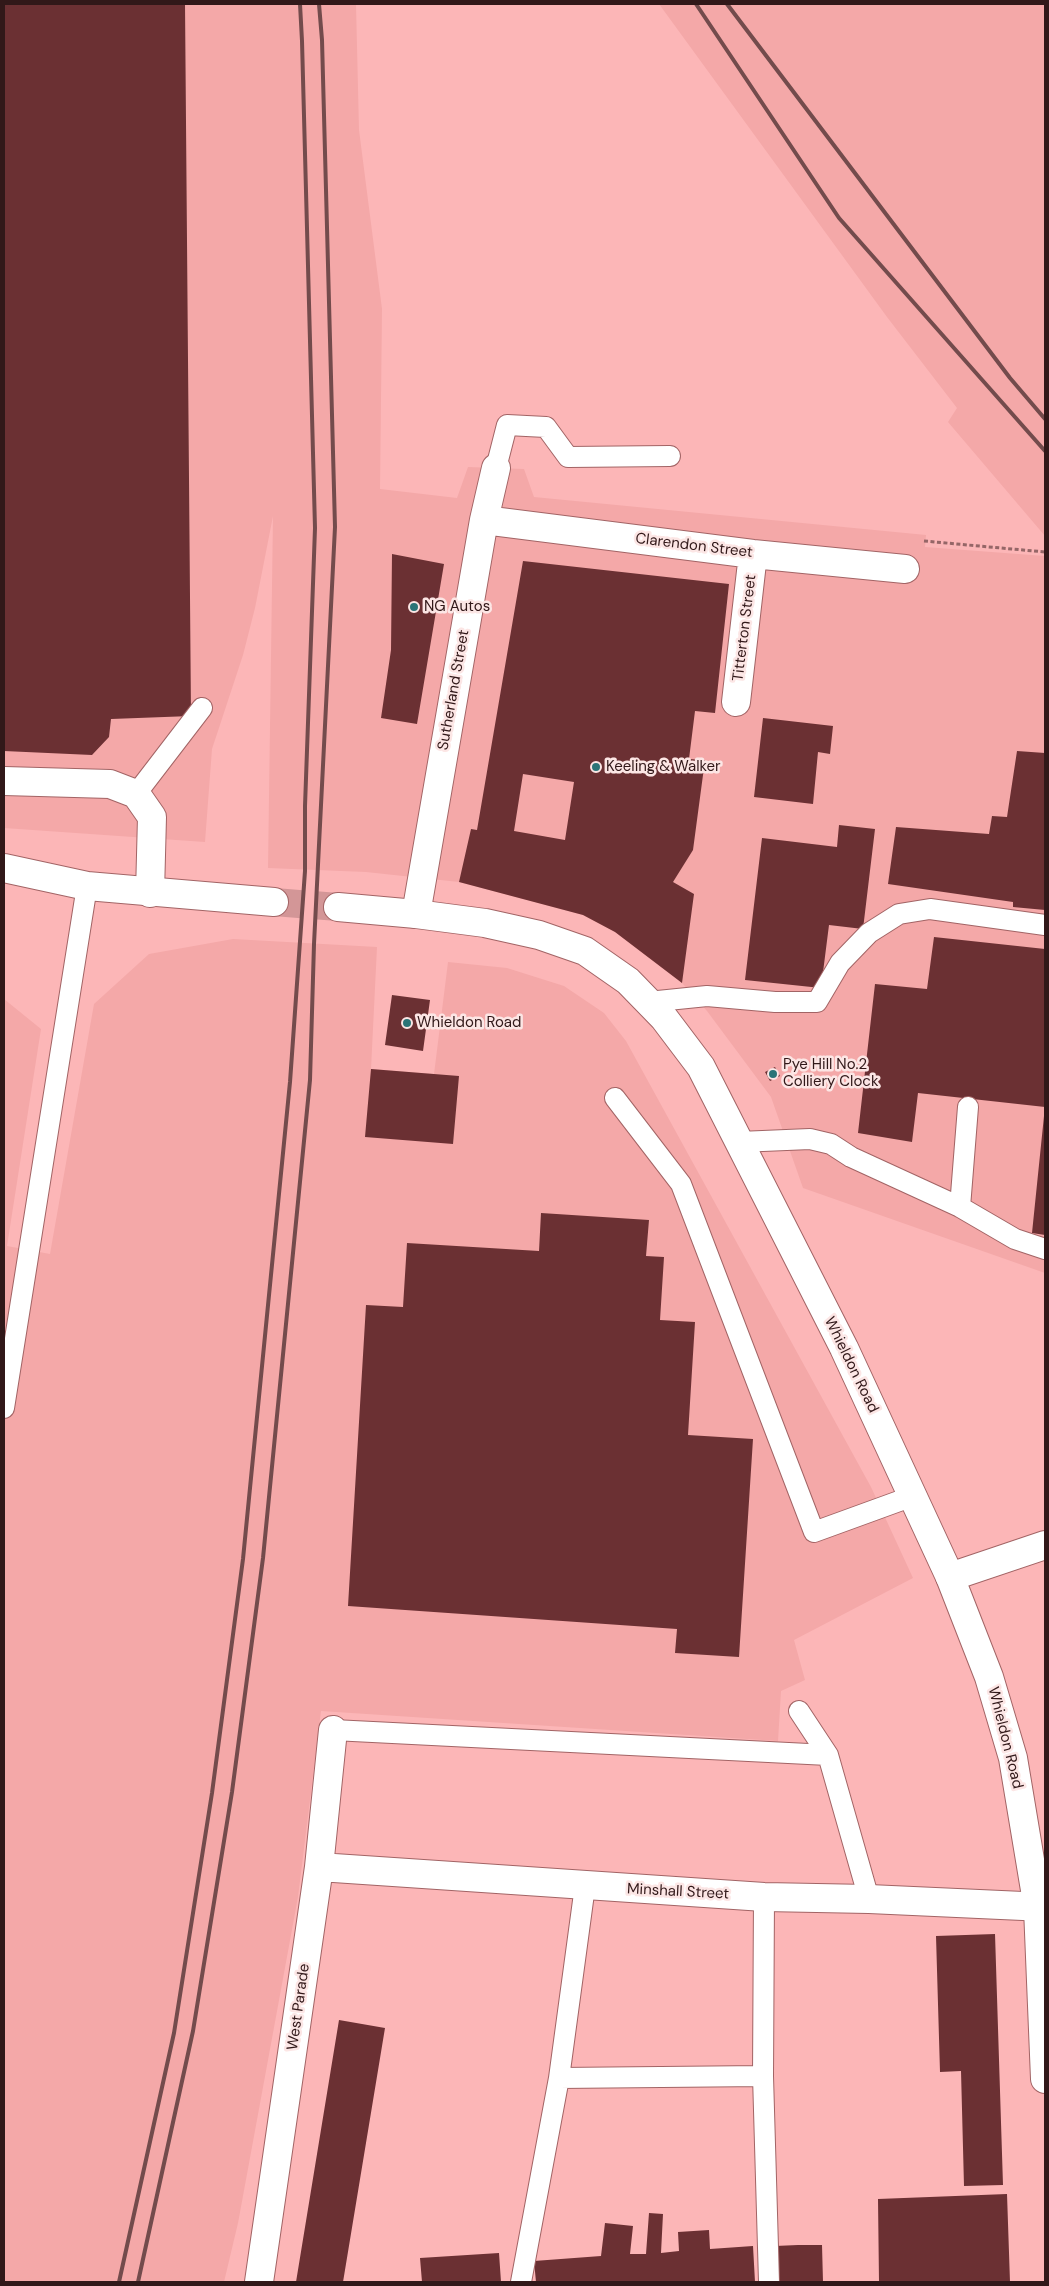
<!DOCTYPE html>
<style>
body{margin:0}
#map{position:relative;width:1049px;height:2286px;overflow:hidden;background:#fcb6b7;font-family:"DM Sans",sans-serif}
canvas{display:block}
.frame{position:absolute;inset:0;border:5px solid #311819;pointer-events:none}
</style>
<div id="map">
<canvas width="1049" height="2286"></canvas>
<div class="frame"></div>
</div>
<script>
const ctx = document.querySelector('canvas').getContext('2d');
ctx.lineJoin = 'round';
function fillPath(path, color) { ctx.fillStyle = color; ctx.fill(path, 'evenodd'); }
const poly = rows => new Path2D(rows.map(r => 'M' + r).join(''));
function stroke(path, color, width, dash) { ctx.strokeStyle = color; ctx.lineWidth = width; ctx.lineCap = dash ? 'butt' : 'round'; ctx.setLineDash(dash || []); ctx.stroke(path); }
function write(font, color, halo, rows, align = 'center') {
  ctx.font = font + ' "DM Sans",sans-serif'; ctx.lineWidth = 5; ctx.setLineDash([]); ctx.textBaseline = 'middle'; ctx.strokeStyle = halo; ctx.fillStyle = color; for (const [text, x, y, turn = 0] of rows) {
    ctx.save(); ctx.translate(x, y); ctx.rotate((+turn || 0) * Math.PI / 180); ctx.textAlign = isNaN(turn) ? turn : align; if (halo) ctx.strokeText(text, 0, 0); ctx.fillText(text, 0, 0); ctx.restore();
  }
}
fillPath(poly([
 [4,4,356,4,359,130,382,309,380,489,457,498,468,467,524,469,534,497,926,535,925,547,1045,556,1045,1273,803,1188,771,1097,707,1011,682,983,615,932,583,915,459,882,366,872,268,868,273,516,255,608,243,655,212,749,205,842,4,828],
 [659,4,1045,4,1045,536,948,422,957,408,887,317],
 [233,939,377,947,371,1069,434,1074,448,962,507,968,564,986,604,1013,626,1041,871,1487,913,1578,794,1640,805,1680,781,1691,778,1741,321,1711,298,1897,238,2223,224,2282,4,2282,4,999,41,1029,7,1246,50,1254,94,1004,149,954]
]), '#f4a8a8');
fillPath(poly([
 [4,4,185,4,191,716,111,719,109,737,92,755,4,751],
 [392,554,444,564,417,724,381,718,391,650],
 [523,561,729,584,715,713,695,711,689,759,705,760,693,850,673,882,694,894,682,983,615,932,583,915,459,882,471,829,477,830],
 [523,774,574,782,565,840,514,831],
 [763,718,833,726,830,754,818,752,813,804,754,797],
 [1017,751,1045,753,1045,910,1013,907,1013,902,888,884,896,827,989,834,992,816,1007,817],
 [839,825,875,829,863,929,829,925,821,988,745,980,762,838,837,847],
 [934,937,1045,949,1045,1107,918,1093,912,1142,858,1133,875,984,927,989],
 [392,995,430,1000,423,1051,385,1045],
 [775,1067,780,1076,770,1081,765,1072],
 [371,1069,459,1076,453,1144,365,1137],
 [1044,1116,1045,1117,1045,1235,1032,1233],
 [541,1213,649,1220,646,1256,664,1257,660,1320,695,1322,688,1435,753,1439,739,1657,675,1653,677,1629,348,1606,366,1305,403,1307,407,1243,539,1251],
 [995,1934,1003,2185,964,2186,961,2071,940,2072,936,1936],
 [339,2020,385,2028,343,2282,296,2282],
 [1007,2194,1010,2282,879,2282,878,2199],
 [649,2213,663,2214,661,2253,679,2251,678,2232,709,2230,710,2249,753,2246,755,2282,536,2282,534,2261,601,2256,605,2223,633,2226,630,2254,646,2254],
 [798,2245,822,2245,823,2282,776,2282,775,2246],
 [499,2253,501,2282,422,2282,420,2258]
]), '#6b3033');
stroke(poly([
 [274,902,338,907]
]), '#d39697', 28, [28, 14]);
const service = poly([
 [496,468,507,425,546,427,568,457,670,456],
 [136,794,202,708],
 [648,1002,707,996,775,1002,817,1002,840,963,869,933,899,914,930,909,1045,925],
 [615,1098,681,1184,814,1532,913,1496],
 [739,1142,810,1139,831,1144,851,1157,960,1207,1015,1239,1045,1249],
 [960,1207,968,1107],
 [4,1408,87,886],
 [799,1711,828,1755,869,1899],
 [333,1730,828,1755],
 [764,1897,763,2076,769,2282],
 [559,2078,763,2076],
 [521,2282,559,2078,585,1886]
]);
const minor = poly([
 [484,520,753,554,905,569],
 [736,702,753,554],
 [4,781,110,784,136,794,152,817,150,893],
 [416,914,484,520,496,468],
 [950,1577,1045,1545],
 [319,1867,764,1897,869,1899,1045,1907],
 [259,2282,319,1867,333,1730]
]);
const tertiary = poly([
 [4,868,87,886,274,902],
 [338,907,416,914,485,923,539,935,585,951,628,981,664,1018,701,1067,844,1348,950,1577,989,1677,1013,1758,1038,1908,1045,2079]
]);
stroke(service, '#a26465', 22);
stroke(minor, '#a26465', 30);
stroke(tertiary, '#a26465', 30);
stroke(poly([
 [924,541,1045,552]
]), '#956667', 3, [4, 2.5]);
stroke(service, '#fff', 20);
stroke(minor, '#fff', 28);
stroke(tertiary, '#fff', 28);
stroke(poly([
 [696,4,839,218,1045,451],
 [727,4,1010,378,1045,419],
 [119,2282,174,2033,212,1793,243,1559,290,1082,305,871,305,806,315,528,302,41,300,4],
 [138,2282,193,2031,232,1792,263,1558,310,1080,314,944,335,527,322,40,319,4]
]), '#734b4c', 4);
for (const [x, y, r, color] of [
 [414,607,5,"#2a7477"],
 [596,767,5,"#2a7477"],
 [407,1023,5,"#2a7477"],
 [773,1074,5,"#2a7477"]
]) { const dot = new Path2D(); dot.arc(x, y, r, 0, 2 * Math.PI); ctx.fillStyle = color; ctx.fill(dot); stroke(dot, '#fce6e5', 2); }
write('15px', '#311819', '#fce6e5', [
 ["Clarendon Street",694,546,7],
 ["Titterton Street",745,628,-83],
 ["Sutherland Street",454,690,-80],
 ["Whieldon Road",851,1365,64],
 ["Whieldon Road",1005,1738,76],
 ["Minshall Street",678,1892,3],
 ["West Parade",299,2007,-82]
]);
write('15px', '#311819', '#fce6e5', [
 ["NG Autos",424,607],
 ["Keeling & Walker",606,767],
 ["Whieldon Road",417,1023],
 ["Pye Hill No.2",783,1065],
 ["Colliery Clock",783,1082]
], 'left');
</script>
